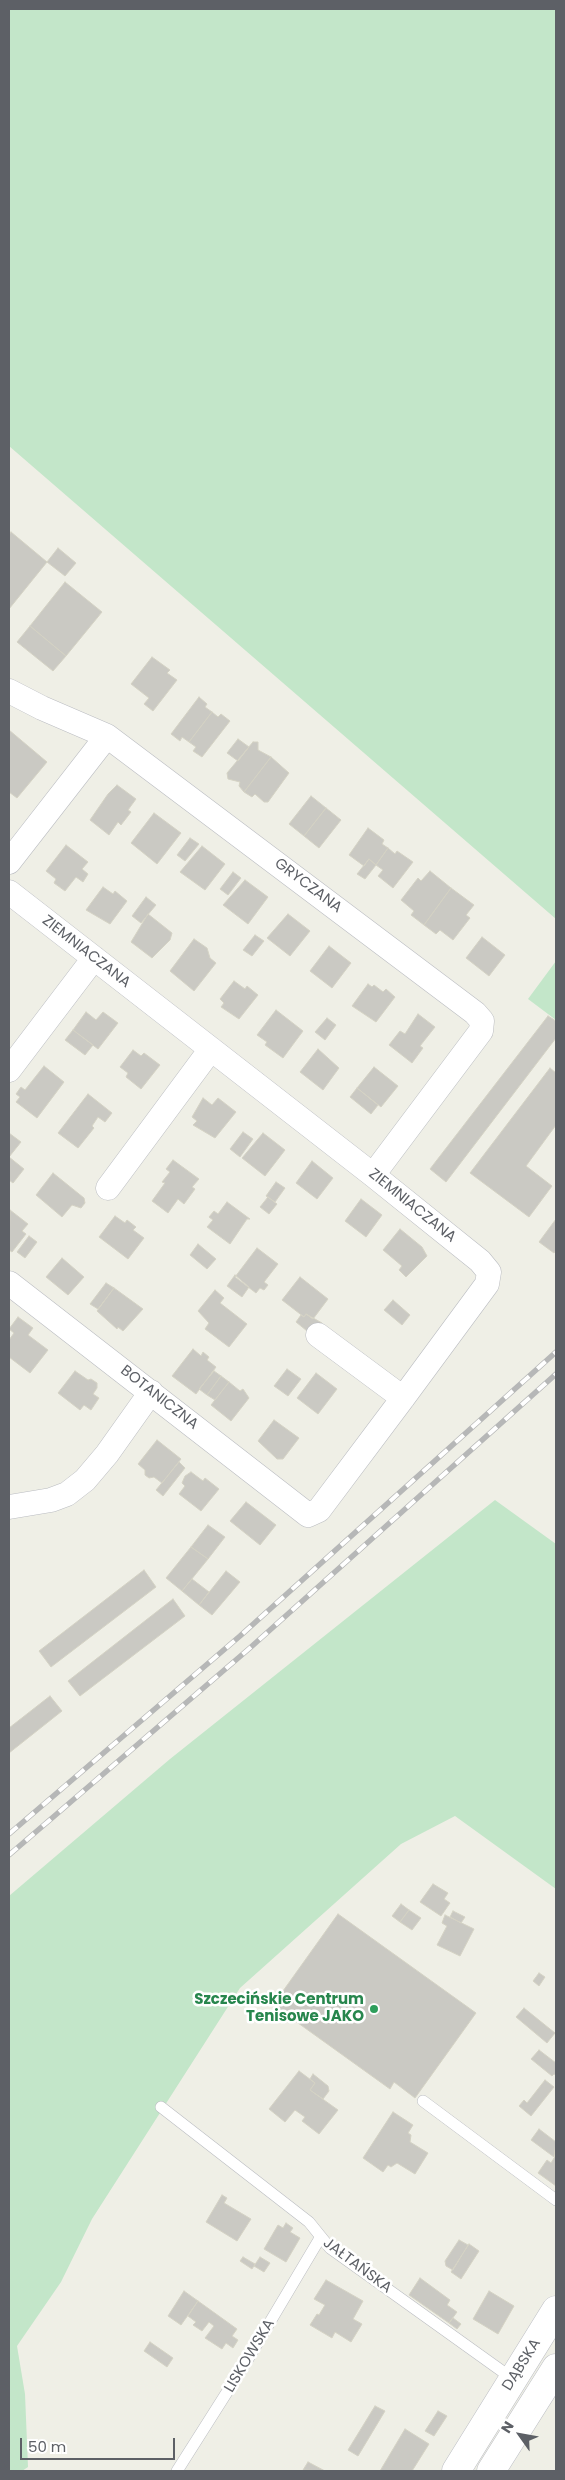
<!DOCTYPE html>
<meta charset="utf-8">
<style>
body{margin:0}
#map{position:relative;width:565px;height:2480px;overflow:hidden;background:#efefe6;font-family:Poppins,sans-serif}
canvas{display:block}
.frame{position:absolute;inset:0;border:10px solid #5d6066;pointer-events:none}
.north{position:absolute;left:495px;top:2410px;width:50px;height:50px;-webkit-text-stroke:4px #fff;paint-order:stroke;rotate:302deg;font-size:14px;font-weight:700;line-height:20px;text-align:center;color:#5d6066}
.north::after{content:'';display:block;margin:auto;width:18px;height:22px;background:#5d6066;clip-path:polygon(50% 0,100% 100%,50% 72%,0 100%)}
.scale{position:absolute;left:20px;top:2438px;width:155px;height:22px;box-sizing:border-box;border:2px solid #5d6066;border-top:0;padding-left:6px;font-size:15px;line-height:18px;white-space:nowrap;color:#5d6066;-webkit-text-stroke:4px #fff;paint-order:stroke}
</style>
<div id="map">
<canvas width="565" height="2480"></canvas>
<div class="frame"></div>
<div class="north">N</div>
<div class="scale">50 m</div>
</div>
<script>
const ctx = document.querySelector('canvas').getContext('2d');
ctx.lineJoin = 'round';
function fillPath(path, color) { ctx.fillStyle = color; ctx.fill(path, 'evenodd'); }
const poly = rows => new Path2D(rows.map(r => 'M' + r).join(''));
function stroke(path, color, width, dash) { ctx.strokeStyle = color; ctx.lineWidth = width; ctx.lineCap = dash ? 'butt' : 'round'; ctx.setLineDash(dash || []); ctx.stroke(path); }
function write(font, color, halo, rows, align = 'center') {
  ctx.font = font + ' Poppins,sans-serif'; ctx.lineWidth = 5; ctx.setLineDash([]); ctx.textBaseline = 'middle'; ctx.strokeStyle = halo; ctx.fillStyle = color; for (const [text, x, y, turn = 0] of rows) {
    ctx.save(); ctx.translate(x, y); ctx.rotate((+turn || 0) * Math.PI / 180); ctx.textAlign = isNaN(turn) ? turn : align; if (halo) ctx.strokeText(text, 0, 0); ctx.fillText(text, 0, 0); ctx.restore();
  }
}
fillPath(poly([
 [9,9,556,9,556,919,9,446],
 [556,961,556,1020,528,999],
 [495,1500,556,1544,556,1889,455,1816,401,1844,240,1988,92,2219,61,2282,17,2346,25,2394,28,2467,22,2471,9,2471,9,1896,170,1759]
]), '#c3e6c9');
const building = poly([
 [11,532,47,562,9,609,9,535,11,532],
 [58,548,76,563,65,576,47,562,58,548],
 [65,582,102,612,66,656,30,626,65,582],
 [30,626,66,656,53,671,17,642,30,626],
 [152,657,170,670,167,673,177,680,153,711,144,704,149,698,131,684,152,657],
 [199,697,207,704,205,707,212,712,189,742,182,737,180,741,171,734,199,697],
 [212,712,218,717,221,714,230,721,202,757,193,751,196,747,189,742,212,712],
 [9,730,47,762,17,798,9,792,9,730],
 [238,739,249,747,238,761,227,753,238,739],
 [253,742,258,742,258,750,271,757,244,792,239,786,240,782,228,779,227,773,253,742],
 [271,757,289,773,268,802,264,802,255,794,252,797,244,792,271,757],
 [117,785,136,799,128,810,131,812,121,825,118,822,109,835,90,820,108,794,117,785],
 [311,796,326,808,304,836,289,824,311,796],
 [326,808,341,820,319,848,304,836,326,808],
 [154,813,181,833,157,864,131,843,154,813],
 [368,828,384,840,382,844,388,848,376,865,369,859,364,866,349,855,368,828],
 [190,838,199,844,185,861,177,855,190,838],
 [66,845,88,862,82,869,88,874,83,882,76,877,65,891,54,883,56,879,46,871,66,845],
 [202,846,225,864,205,890,180,872,202,846],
 [388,848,395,854,397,851,413,862,393,888,378,876,383,870,376,865,388,848],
 [369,859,376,865,365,879,357,874,369,859],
 [430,871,451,888,424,925,411,915,414,911,401,900,418,878,421,881,430,871],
 [233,872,241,878,228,895,220,889,233,872],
 [245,880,268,897,248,924,223,905,245,880],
 [103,887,113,894,115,891,127,901,110,924,86,910,103,887],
 [451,888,474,905,466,915,470,918,453,940,440,930,436,934,424,925,451,888],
 [146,897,156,905,141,923,132,916,146,897],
 [148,914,172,933,170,940,152,958,131,942,148,914],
 [288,914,310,931,290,956,267,938,288,914],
 [255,935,264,941,252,956,243,950,255,935],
 [482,937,505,955,489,976,466,958,482,937],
 [194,939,207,948,210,958,216,963,194,991,170,971,194,939],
 [329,946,351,963,332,988,310,971,329,946],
 [234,981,245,989,247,986,258,995,239,1019,221,1007,224,1003,220,999,234,981],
 [368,984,372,987,374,985,383,992,386,989,395,997,376,1022,352,1006,368,984],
 [276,1010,303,1031,283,1058,265,1045,267,1042,257,1035,276,1010],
 [86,1012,96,1020,103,1012,118,1023,98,1049,73,1030,86,1012],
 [418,1014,435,1027,420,1046,423,1048,412,1063,389,1045,400,1031,405,1034,418,1014],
 [548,1016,556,1021,556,1038,446,1182,430,1169,548,1016],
 [327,1018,336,1025,325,1040,315,1032,327,1018],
 [73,1030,93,1045,85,1055,65,1040,73,1030],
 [318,1049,339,1068,323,1090,300,1072,318,1049],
 [133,1050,141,1056,144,1053,160,1065,141,1089,126,1077,128,1073,120,1067,133,1050],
 [44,1066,64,1082,37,1118,16,1102,20,1097,16,1094,21,1087,25,1090,44,1066],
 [374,1067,398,1086,381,1107,357,1088,374,1067],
 [550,1068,556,1073,556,1125,526,1166,552,1186,529,1217,470,1173,550,1068],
 [357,1088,378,1105,371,1114,350,1097,357,1088],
 [88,1094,112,1113,105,1122,98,1117,92,1126,94,1128,78,1148,58,1133,88,1094],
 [203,1098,212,1105,218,1098,236,1112,215,1138,193,1125,197,1121,192,1117,203,1098],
 [243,1132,253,1139,240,1157,230,1149,243,1132],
 [9,1133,21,1142,9,1157,24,1169,13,1183,9,1180,9,1133],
 [263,1133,285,1150,265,1176,242,1158,263,1133],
 [173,1160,199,1179,192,1187,195,1189,184,1204,178,1199,168,1213,152,1201,165,1183,162,1182,170,1172,166,1169,173,1160],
 [312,1161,333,1178,317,1199,296,1183,312,1161],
 [53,1173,84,1198,85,1203,81,1208,72,1205,62,1217,36,1195,53,1173],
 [276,1182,285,1188,275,1202,266,1196,276,1182],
 [268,1197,277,1204,269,1214,260,1207,268,1197],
 [361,1199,382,1215,366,1237,345,1221,361,1199],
 [227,1202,250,1219,247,1219,230,1244,207,1227,213,1220,209,1217,214,1211,218,1214,227,1202],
 [10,1210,28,1224,22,1231,26,1234,12,1252,9,1250,10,1210],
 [115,1216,125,1223,127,1220,136,1227,133,1230,144,1238,128,1259,99,1237,115,1216],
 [556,1219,556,1250,554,1253,539,1242,556,1219],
 [400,1229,422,1247,427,1256,406,1277,399,1270,402,1266,383,1250,400,1229],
 [29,1236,37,1242,25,1258,17,1252,29,1236],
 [198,1244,216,1259,207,1269,190,1255,198,1244],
 [257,1248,278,1264,264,1282,268,1285,264,1290,260,1288,256,1293,235,1277,257,1248],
 [62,1258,84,1277,68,1295,46,1277,62,1258],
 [235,1275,249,1287,242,1297,227,1286,235,1275],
 [300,1277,328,1299,313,1319,306,1314,304,1317,282,1300,300,1277],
 [106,1283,114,1288,98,1309,90,1304,106,1283],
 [114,1288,143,1309,123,1331,118,1327,117,1329,97,1311,114,1288],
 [215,1290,224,1298,220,1303,247,1324,229,1347,205,1329,209,1323,198,1311,215,1290],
 [393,1300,410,1315,402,1325,384,1310,393,1300],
 [306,1314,322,1323,312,1335,296,1322,301,1315,304,1317,306,1314],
 [18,1317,33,1328,28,1335,48,1350,30,1373,9,1357,9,1340,14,1333,9,1329,18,1317],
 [193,1349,201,1356,203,1352,209,1357,207,1360,216,1367,196,1394,172,1376,193,1349],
 [287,1369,301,1379,288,1396,274,1386,287,1369],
 [75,1371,88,1380,91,1379,97,1383,97,1388,93,1394,99,1398,91,1410,84,1405,80,1410,58,1393,75,1371],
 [214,1371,221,1376,207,1395,199,1389,214,1371],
 [316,1373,337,1389,318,1414,297,1398,316,1373],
 [221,1376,229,1382,215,1400,207,1395,221,1376],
 [229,1382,240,1391,243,1389,249,1398,231,1421,211,1405,229,1382],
 [274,1420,299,1438,283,1459,277,1459,258,1441,274,1420],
 [157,1440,181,1459,162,1483,154,1477,149,1478,145,1475,145,1470,138,1464,157,1440],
 [179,1462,185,1468,163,1496,156,1490,179,1462],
 [191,1472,203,1481,205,1478,219,1489,201,1511,179,1494,185,1486,182,1483,185,1476,191,1472],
 [246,1502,276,1525,260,1545,230,1521,246,1502],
 [208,1525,225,1537,208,1559,191,1547,208,1525],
 [191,1547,208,1559,182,1591,166,1578,191,1547],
 [144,1570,156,1587,51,1667,39,1651,144,1570],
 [226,1571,240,1582,212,1615,199,1605,226,1571],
 [192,1579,209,1592,199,1605,182,1591,192,1579],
 [173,1599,185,1616,80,1696,68,1681,173,1599],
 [50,1696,62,1711,9,1753,9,1728,50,1696],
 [433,1884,448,1893,444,1899,450,1903,441,1916,420,1902,433,1884],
 [401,1904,409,1910,400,1922,392,1916,401,1904],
 [409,1910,421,1918,412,1930,400,1922,409,1910],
 [453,1911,465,1917,461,1923,450,1917,453,1911],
 [338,1914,476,2013,415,2098,394,2082,390,2089,273,2005,338,1914],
 [445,1915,474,1929,460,1956,437,1945,447,1926,442,1923,445,1915],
 [539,1973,545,1977,539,1986,533,1981,539,1973],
 [524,2008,555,2033,547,2043,516,2017,524,2008],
 [539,2050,556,2063,556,2075,554,2074,552,2076,531,2059,539,2050],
 [299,2071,315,2083,310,2090,338,2110,319,2134,302,2121,305,2117,295,2110,285,2122,269,2109,299,2071],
 [313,2074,328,2086,329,2091,323,2099,310,2090,315,2083,310,2079,313,2074],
 [545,2080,554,2087,531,2116,519,2106,524,2100,527,2103,545,2080],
 [393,2112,413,2125,408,2133,411,2135,410,2142,428,2153,415,2174,397,2163,391,2167,388,2165,383,2172,363,2158,393,2112],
 [539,2129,556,2142,554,2157,531,2140,539,2129],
 [556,2155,556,2186,538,2173,547,2160,551,2163,556,2155],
 [222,2195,227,2198,224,2203,251,2219,237,2241,206,2222,222,2195],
 [286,2223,293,2228,290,2232,300,2238,286,2262,264,2249,278,2225,283,2228,286,2223],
 [459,2240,468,2245,453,2270,446,2266,445,2261,459,2240],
 [469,2244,479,2251,461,2279,451,2272,469,2244],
 [243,2257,255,2264,252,2269,240,2261,243,2257],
 [260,2257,270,2263,264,2272,254,2266,260,2257],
 [420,2278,450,2300,447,2305,457,2312,449,2323,409,2295,420,2278],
 [326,2280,363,2301,353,2319,362,2324,351,2342,335,2332,332,2338,310,2325,317,2314,319,2315,325,2305,314,2299,326,2280],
 [184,2291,198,2301,181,2325,168,2316,184,2291],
 [489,2291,514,2306,498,2334,473,2319,489,2291],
 [198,2301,237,2329,232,2336,238,2340,233,2348,226,2343,222,2349,205,2338,214,2326,209,2322,202,2331,193,2325,196,2322,188,2316,198,2301],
 [453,2318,461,2324,457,2329,449,2323,453,2318],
 [150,2342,173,2358,167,2367,144,2351,150,2342],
 [375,2406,385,2411,358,2456,348,2450,375,2406],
 [438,2411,447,2416,434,2436,425,2431,438,2411],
 [405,2429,429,2444,412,2471,380,2471,405,2429],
 [308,2462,325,2471,303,2470,308,2462]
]);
fillPath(building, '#cac9c3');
stroke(building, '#d4d2c4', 1);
const lane = poly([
 [423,2101,556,2200],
 [161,2107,309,2222,330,2248,513,2379],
 [177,2471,248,2359,320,2238]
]);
const street = poly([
 [9,691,42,708,107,736],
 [9,862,107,736,475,1013,482,1021,481,1031,373,1175],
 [9,892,373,1175,480,1261,489,1272,487,1284,403,1398,319,1510,308,1515,9,1283],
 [9,1070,94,958],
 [108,1188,211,1049],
 [318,1335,403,1398],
 [9,1507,51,1500,67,1494,85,1480,107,1454,151,1392]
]);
const secondary = poly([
 [456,2471,556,2310],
 [491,2471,556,2368]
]);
stroke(lane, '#babcc1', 12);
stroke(street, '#babcc1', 25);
stroke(secondary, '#bbbdc3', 29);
stroke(lane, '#fff', 11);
stroke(street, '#fff', 24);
stroke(secondary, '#fff', 28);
const rail = poly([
 [9,1834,240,1636,556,1352],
 [9,1855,251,1647,556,1374]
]);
stroke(rail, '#b6b7b7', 5.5);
stroke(rail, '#fff', 4, [11]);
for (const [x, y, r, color] of [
 [374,2009,5,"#2e9e5b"]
]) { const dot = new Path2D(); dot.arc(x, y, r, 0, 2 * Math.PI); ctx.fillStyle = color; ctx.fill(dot); stroke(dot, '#fff', 2); }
write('15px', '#5d6066', '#fff', [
 ["GRYCZANA",308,886,37],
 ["ZIEMNIACZANA",86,952,38],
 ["ZIEMNIACZANA",412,1206,39],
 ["BOTANICZNA",159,1398,38],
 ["JAŁTAŃSKA",357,2266,37],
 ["LISKOWSKA",250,2356,-59],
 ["DĄBSKA",522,2365,-58]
]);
write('bold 15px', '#27864d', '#fff', [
 ["Szczecińskie Centrum",364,2000],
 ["Tenisowe JAKO",364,2017]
], 'right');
</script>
